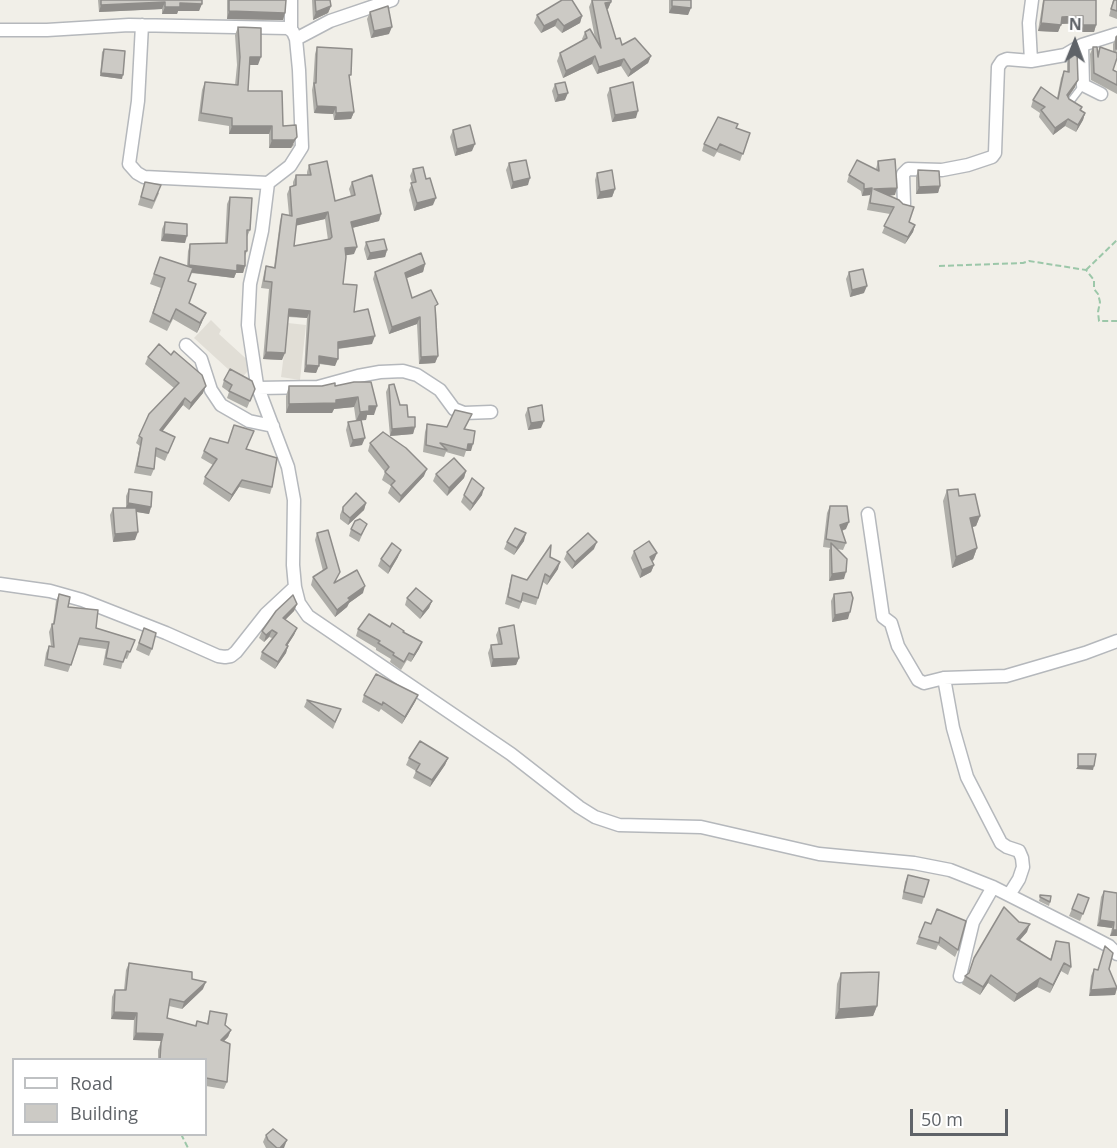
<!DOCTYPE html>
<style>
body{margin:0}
#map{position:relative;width:1117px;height:1148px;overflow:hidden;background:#f1efe8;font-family:"Open Sans",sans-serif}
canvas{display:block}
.legend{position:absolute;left:12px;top:1058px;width:195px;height:78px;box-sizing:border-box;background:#fff;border:2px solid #bfc1c3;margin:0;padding:8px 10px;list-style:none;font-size:18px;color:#5f6368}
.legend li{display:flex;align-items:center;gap:12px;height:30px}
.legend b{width:30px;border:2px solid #bfc1c3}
.north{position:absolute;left:1045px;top:12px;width:60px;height:60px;-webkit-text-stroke:4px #fff;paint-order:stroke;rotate:1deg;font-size:16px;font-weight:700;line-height:24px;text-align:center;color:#5f6368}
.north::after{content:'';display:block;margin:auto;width:21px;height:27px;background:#5f6368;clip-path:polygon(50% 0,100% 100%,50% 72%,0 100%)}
.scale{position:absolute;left:910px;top:1109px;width:98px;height:27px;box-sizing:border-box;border:3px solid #5f6368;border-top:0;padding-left:8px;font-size:18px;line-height:21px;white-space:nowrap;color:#5f6368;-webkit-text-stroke:4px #fff;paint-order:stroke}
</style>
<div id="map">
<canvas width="1117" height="1148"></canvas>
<ul class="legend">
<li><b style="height:8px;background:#fff"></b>Road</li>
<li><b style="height:16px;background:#cccac5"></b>Building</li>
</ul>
<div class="north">N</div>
<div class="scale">50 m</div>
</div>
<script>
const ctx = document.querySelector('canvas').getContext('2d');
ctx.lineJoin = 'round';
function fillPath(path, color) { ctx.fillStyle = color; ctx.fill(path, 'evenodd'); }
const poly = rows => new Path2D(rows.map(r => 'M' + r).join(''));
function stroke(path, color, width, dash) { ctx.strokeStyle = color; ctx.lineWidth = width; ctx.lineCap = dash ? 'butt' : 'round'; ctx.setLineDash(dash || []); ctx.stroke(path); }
fillPath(poly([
 [211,320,221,330,219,334,253,365,240,380,194,338],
 [288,323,306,325,300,380,281,377]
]), '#e1ded6');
const service = poly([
 [1070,102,1083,85]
]);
const minor = poly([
 [142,25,138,101,129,164,137,173,144,177,268,183],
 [291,29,291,0],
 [0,30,47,30,129,25,288,28,293,32,296,39,299,70,302,147,290,166,268,183,262,231,250,284,248,325,257,385,288,467,294,500,293,565,295,587,299,603,308,616,511,754,579,807,595,817,619,825,701,827,819,854,914,863,950,870,993,887,1084,933,1109,946,1117,954],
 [296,39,330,21,392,0],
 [1082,45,1083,85,1101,94],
 [1031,61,1029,23,1032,0],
 [904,204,903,174,908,169,942,170,968,165,992,157,995,153,998,67,1002,61,1007,59,1031,61,1065,55,1082,45,1117,34],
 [186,345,201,359,211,390,221,405,249,421,273,426],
 [258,388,318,387,358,376,380,372,403,371,417,375,440,390,454,409,464,413,491,412],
 [868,514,883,617,891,623,898,646,918,680,924,683,944,678],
 [0,584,50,591,82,600,166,633,218,656,225,657,231,656,236,652,266,614,295,587],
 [1009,895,1019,879,1023,867,1022,858,1019,851,1007,847,1001,843,967,777,953,728,944,678,1006,676,1085,653,1117,641],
 [960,976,973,922,993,887]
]);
stroke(service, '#b5b8bc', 9);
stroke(minor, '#b5b8bc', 15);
stroke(poly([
 [939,266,1023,263,1029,261,1086,270,1094,280,1094,289,1098,294,1100,302,1098,312,1099,321,1117,321],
 [1086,270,1117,240],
 [181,1134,188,1148]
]), '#9cc7a9', 2, [6, 3]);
stroke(service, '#fff', 6);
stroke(minor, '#fff', 12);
fillPath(poly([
 [98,0,202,0,199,11,178,11,177,14,162,14,162,9,99,12],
 [227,0,286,0,283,20,227,19],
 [312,0,330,0,331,6,328,13,313,20],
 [592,0,611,2,608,9,607,9,616,39,622,45,651,56,648,63,628,77,621,66,597,74,592,64,563,78,557,61,560,53,583,40,582,39,585,32,595,38,589,7],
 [669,0,691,0,688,15,669,13],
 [1043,0,1096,0,1096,25,1094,32,1081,32,1081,23,1061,24,1058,32,1038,31],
 [1113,0,1117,0,1117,19,1109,16],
 [370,12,389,34,371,38,367,19],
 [537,15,582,16,580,23,562,33,555,26,541,33,534,23],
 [238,27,258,65,250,65,248,91,283,126,294,145,291,148,269,148,269,134,229,134,229,126,198,121,202,90,205,82,235,85,237,65,235,35],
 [1116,37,1117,58,1113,70,1117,72,1117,94,1091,80,1090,54,1093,47,1097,55,1100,47,1113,52,1113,44],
 [317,47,349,80,354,112,351,119,334,120,333,114,314,113,312,90,313,85,315,54],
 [104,49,122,79,100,76,102,52],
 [1069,56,1075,87,1068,97,1069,99,1082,107,1081,110,1085,113,1083,120,1076,132,1065,126,1053,135,1039,117,1040,113,1031,107,1033,100,1057,98,1061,78,1064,71,1067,72,1067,63],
 [555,84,565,100,555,102,552,91],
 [610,88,636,118,612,122,607,95],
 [736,128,750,133,740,161,717,152,714,157,702,151,704,144],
 [453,130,472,151,455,156,450,137],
 [878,161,895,195,889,196,909,222,915,225,913,232,905,244,882,233,890,214,867,210,870,195,862,196,861,191,847,182,849,175,876,169],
 [509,163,528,185,511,189,506,170],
 [309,165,335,201,351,196,349,189,352,182,381,214,379,221,352,228,354,254,346,255,343,284,354,312,372,344,338,349,335,366,319,364,316,373,304,372,307,318,288,317,282,360,263,359,269,289,261,288,264,273,266,266,274,267,280,221,282,214,289,215,287,194,290,187,293,186,293,182,296,175,307,175,307,172],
 [325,219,328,240,294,246,296,225],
 [413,169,433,205,414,211,409,190,412,183,410,176],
 [918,170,940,186,938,193,916,194,916,177],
 [597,173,615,189,612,197,597,199,595,180],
 [145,182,159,193,152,209,138,205],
 [230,197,250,230,247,237,247,251,245,256,245,266,243,273,236,273,234,278,191,273,188,281,189,303,202,322,197,333,173,319,167,331,149,322,161,288,150,284,160,257,187,266,188,251,190,244,225,243,227,204],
 [165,222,185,243,161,241,162,229],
 [366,242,387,250,385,257,367,260,364,249],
 [425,264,423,272,406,278,412,298,436,311,438,356,435,363,419,364,417,324,389,334,373,279,375,272],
 [849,272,864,293,850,297,846,279],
 [148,357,203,393,189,410,183,405,162,431,175,437,165,461,155,456,154,469,151,476,134,473,140,446,136,443,139,436,174,388,145,364],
 [224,380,252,396,247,408,227,398,229,392,222,387],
 [354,382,374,415,367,415,366,420,361,420,362,445,350,447,346,430,348,422,356,421,354,407,334,409,332,413,286,413,286,396,289,386,335,386],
 [389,385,400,405,415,427,413,434,390,436,386,392],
 [528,408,541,428,528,430,525,415],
 [469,421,465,429,471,451,466,451,464,457,446,452,444,457,423,452,425,432,427,424,447,427],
 [254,431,246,450,272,487,270,494,239,487,229,502,203,484,205,477,213,465,201,458,204,451,228,443],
 [370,443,424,476,399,503,388,493,391,486,382,480,385,472,368,451],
 [466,471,464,478,447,496,433,481,436,474],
 [129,489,151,507,149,514,137,512,135,540,113,542,110,515,113,508,126,508,126,496],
 [947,490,959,496,980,516,976,526,972,527,977,548,973,559,952,568,943,501],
 [464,495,482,495,470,511,461,502],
 [366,503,364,510,348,525,340,519,340,515,343,507],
 [830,506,846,529,842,531,846,543,843,550,837,549,844,579,829,581,829,550,830,548,823,547,827,513],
 [367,524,359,542,349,536,351,529],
 [317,533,336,583,363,593,349,603,347,607,335,617,311,585,313,577,323,571,315,540],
 [524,541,514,555,504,549,507,542],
 [594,549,572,569,564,559,567,552],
 [634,551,654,560,652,561,654,565,651,572,640,578,631,558],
 [398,557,388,574,378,566,381,559],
 [550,557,558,569,547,585,543,582,536,605,522,601,519,609,505,604,510,582,512,575,527,580],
 [59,594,68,607,96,628,135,640,127,659,124,658,121,669,103,665,106,649,78,645,68,672,44,666,46,653,49,646,51,646,49,632,52,624,53,624,56,601],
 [834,594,848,619,832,622,831,601],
 [407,598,432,601,429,608,420,619,405,605],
 [297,604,294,611,285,620,297,628,294,635,287,646,288,646,286,653,275,669,260,659,262,652,272,638,269,637,264,642,259,638,262,631],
 [390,627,422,642,419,649,411,662,407,660,401,670,390,662,391,659,376,650,376,648,356,636,358,629],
 [144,628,152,649,149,656,136,650],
 [499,628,519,658,516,665,491,667,488,653,491,645,498,644,496,635],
 [364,695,418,695,415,702,402,724,381,709,379,712,362,702],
 [307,700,341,709,333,729,304,707],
 [409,758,448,758,445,765,430,787,413,778,416,771,406,765],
 [908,875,924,897,922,904,902,899,905,882],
 [1104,891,1117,893,1117,936,1110,936,1112,928,1097,926,1101,897],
 [1078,894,1089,898,1080,921,1069,916],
 [1040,897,1050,902,1049,906,1039,901],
 [925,922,958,950,955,957,938,945,936,950,916,944],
 [1027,932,1019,940,1050,960,1056,941,1071,967,1068,975,1061,971,1050,993,1037,987,1014,1002,988,983,980,995,962,984,965,976],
 [1105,946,1109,969,1117,988,1115,995,1089,996,1091,976,1094,969,1098,970],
 [129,963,192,979,203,989,182,1009,169,1006,167,1018,195,1026,197,1021,207,1023,210,1011,231,1030,228,1037,224,1041,227,1082,224,1089,206,1086,206,1059,158,1059,158,1050,161,1041,133,1040,134,1020,111,1019,112,997,115,990,124,990,126,970],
 [841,973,877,1006,873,1016,835,1019,837,984],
 [266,1135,284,1147,284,1148,266,1148,263,1142]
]), '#afaea9');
fillPath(poly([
 [165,2,162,9,99,12,101,5],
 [611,2,608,9,602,10,605,3],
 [180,3,202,4,199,11,178,11,177,14,162,14,165,7],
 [331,6,328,13,313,20,316,12],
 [672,6,691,8,688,15,669,13],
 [229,11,285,13,283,20,227,19],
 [582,16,580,23,562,33,564,26],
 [1083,16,1081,23,1060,24,1062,17],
 [558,19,555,26,541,33,544,26],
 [1041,23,1061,25,1058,32,1038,31],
 [1083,25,1096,25,1094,32,1081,32],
 [392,27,389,34,371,38,374,31],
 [595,56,592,64,563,78,566,71],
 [651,56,648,63,628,77,631,70],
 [250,57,261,57,258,65,247,65],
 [624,59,621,66,597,74,599,67],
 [101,73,123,75,122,79,100,76],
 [1078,80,1075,87,1065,102,1067,95],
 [568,93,565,100,555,102,558,95],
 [317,106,336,107,333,114,314,113],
 [638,111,636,118,612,122,615,115],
 [354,112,351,119,334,120,336,113],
 [1085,113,1083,120,1076,132,1078,125],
 [1068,119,1065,126,1053,135,1055,128],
 [232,126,272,126,269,134,229,134],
 [297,137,291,148,269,148,272,140],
 [475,144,472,151,455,156,457,149],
 [530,178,528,185,511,189,513,182],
 [940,186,938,193,916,194,919,187],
 [872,188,870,195,862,196,864,189],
 [897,188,895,195,871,196,874,189],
 [615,189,612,197,597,199,600,192],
 [436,198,433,205,414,211,417,203],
 [328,212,325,219,295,226,297,219],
 [381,214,379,221,348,229,351,222],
 [915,225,913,232,905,244,908,237],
 [164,234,187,236,185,243,161,241],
 [357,247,354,254,342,256,345,248],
 [387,250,385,257,367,260,370,253],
 [425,264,423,272,402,280,405,273],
 [189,265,237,265,245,266,243,273,236,273,234,278,187,272],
 [867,286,864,293,850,297,852,290],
 [289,309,310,311,307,318,286,316],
 [206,313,202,322,197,333,200,323],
 [420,317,417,324,389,334,392,327],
 [375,336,372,344,335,349,338,342],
 [266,352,285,353,282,360,263,359],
 [319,356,338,359,335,366,317,363],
 [438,356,435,363,419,364,421,357],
 [306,365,319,366,316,373,304,372],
 [206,386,203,393,189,410,191,403],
 [358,397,354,407,334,409,332,413,286,413,289,404],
 [185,398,183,405,158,437,160,430],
 [369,406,377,406,374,415,367,415,366,420,356,421,360,412],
 [544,421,541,428,528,430,531,423],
 [415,427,413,434,390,436,392,429],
 [365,438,362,445,350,447,353,440],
 [468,444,473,444,471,451,466,451],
 [427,469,424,476,399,503,401,496],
 [466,471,464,478,447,496,449,488],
 [242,480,239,487,229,502,232,495],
 [484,488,482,495,470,511,473,504],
 [128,503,151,507,149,514,125,510],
 [366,503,364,510,348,525,350,518],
 [980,516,976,526,966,529,970,518],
 [849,522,846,529,837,532,840,525],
 [138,532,135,540,113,542,115,534],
 [526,533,524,541,514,555,517,548],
 [597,542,594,549,572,569,575,562],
 [977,548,973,559,952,568,956,557],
 [401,550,398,557,388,574,390,567],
 [657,553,654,560,647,564,650,557],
 [560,562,558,569,547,585,550,577],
 [654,565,651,572,640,578,642,570],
 [846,572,844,579,829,581,832,574],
 [365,586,363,593,349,603,347,607,335,617,337,610,348,598],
 [432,601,429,608,420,619,423,612],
 [297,604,294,611,280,625,283,618],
 [850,612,848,619,832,622,835,615],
 [297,628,294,635,283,652,286,645],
 [272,630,269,637,264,642,266,635],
 [422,642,419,649,411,662,414,655],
 [288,646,286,653,275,669,278,662],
 [519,658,516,665,491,667,493,659],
 [418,695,415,702,402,724,405,717],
 [448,758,445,765,430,787,432,780],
 [1078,766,1094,766,1093,770,1076,769],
 [1100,920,1114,922,1112,928,1097,926],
 [1030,924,1027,932,1014,947,1017,939],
 [1113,930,1117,930,1117,936,1110,936],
 [1064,963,1061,971,1050,993,1053,985],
 [991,975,988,983,980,995,983,987],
 [1040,978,1037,987,1014,1002,1017,994],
 [206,982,203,989,182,1009,184,1002],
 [1117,988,1115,995,1089,996,1091,990],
 [877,1006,873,1016,835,1019,839,1009],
 [114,1012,137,1013,134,1020,111,1019],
 [231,1030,228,1037,218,1047,221,1040],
 [136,1033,163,1034,161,1041,133,1040],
 [287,1140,284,1148,280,1148]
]), '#8f8d8a');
const building = poly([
 [101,0,202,0,202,4,180,3,180,7,165,7,165,2,101,5,101,0],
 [229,0,286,0,285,13,229,11,229,0],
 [315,0,330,0,331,6,316,12,315,0],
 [562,0,572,0,582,16,564,26,558,19,544,26,537,15,562,0],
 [592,0,611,0,611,2,605,3,616,39,620,38,622,45,635,38,651,56,631,70,624,59,599,67,595,56,566,71,560,53,587,38,585,32,590,29,601,48,592,0],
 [672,0,691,0,691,8,672,6,672,0],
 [1044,0,1096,0,1096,25,1083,25,1083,16,1062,17,1061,25,1041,23,1044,0],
 [1114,0,1117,0,1117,11,1111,9,1114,0],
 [388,6,392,27,374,31,370,12,388,6],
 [238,27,261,28,261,57,250,57,248,91,282,91,283,126,296,125,297,137,294,140,272,140,272,126,232,126,232,118,201,113,205,82,238,85,240,57,238,27],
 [1117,36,1117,49,1116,49,1116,37,1117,36],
 [317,47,352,49,351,75,349,75,354,112,336,113,336,107,317,106,314,83,316,83,317,47],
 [1093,47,1097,47,1098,57,1100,47,1117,53,1117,58,1113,70,1117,72,1117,85,1094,73,1093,47],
 [104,49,125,51,123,75,101,73,104,49],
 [1077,52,1078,80,1067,95,1069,99,1082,107,1080,110,1085,113,1078,125,1068,119,1055,128,1041,110,1045,107,1033,100,1041,87,1058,99,1064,71,1069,72,1069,56,1077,52],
 [565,82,568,93,558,95,555,84,565,82],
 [633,82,638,111,615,115,610,88,633,82],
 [718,117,738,124,736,128,750,133,743,154,720,144,717,150,704,144,718,117],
 [470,125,475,144,457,149,453,130,470,125],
 [895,159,897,188,874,189,899,200,903,204,914,207,909,222,915,225,908,237,884,226,894,207,870,203,872,188,864,189,864,184,849,175,857,160,879,171,878,161,895,159],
 [526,160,530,178,513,182,509,163,526,160],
 [327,161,335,201,355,195,352,182,372,175,381,214,351,222,357,247,345,248,346,257,343,284,357,285,354,312,368,309,375,336,338,342,338,359,319,356,319,366,306,365,310,311,289,309,285,353,266,352,272,282,264,281,266,266,275,268,282,214,292,216,290,187,296,185,296,175,311,175,309,165,327,161],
 [328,212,332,237,330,239,294,246,297,219,328,212],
 [423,167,426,179,430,178,436,198,417,203,411,183,416,182,413,169,423,167],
 [612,170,615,189,600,192,597,173,612,170],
 [918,170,939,171,940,186,919,187,918,170],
 [145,182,161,185,154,201,141,197,145,182],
 [230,197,252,198,250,230,247,230,247,251,245,251,245,266,237,265,237,271,189,265,190,244,227,243,230,197],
 [165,222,187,224,187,236,164,234,165,222],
 [384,239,387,250,370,253,366,242,384,239],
 [421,253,425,264,405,273,412,298,431,290,438,304,435,306,438,356,421,357,420,317,392,327,375,272,421,253],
 [160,257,193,268,188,281,196,284,189,303,206,313,200,323,176,309,170,322,153,313,165,278,154,274,160,257],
 [863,269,867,286,852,290,849,272,863,269],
 [159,344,171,355,174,351,202,375,206,386,191,403,185,398,160,430,175,437,168,453,156,448,154,469,137,466,142,438,139,436,149,414,179,383,148,357,159,344],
 [230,369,252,381,255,389,250,401,229,391,232,385,224,380,230,369],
 [354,382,371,382,377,406,369,406,369,411,360,412,358,397,336,400,336,403,289,404,289,386,322,386,335,383,335,386,354,382],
 [394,384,400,405,407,405,408,417,415,417,415,427,392,429,389,385,394,384],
 [542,405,544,421,531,423,528,408,542,405],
 [455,410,472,414,464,429,475,431,473,444,468,444,467,450,440,443,447,450,426,445,427,424,447,427,455,410],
 [361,420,365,438,353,440,348,422,361,420],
 [234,425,254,431,246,449,277,458,272,487,242,480,232,495,205,477,217,459,204,451,210,438,228,443,234,425],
 [383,432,406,448,427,469,401,496,391,485,395,481,385,472,389,467,370,443,383,432],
 [454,458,466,471,449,488,436,474,454,458],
 [472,478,484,488,473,504,464,495,472,478],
 [129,489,152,492,151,507,128,503,129,489],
 [958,489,959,496,975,494,980,516,970,518,977,548,956,557,947,490,958,489],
 [356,493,366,503,350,518,343,512,343,507,356,493],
 [830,506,847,506,849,522,840,525,846,543,826,539,830,506],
 [113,508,136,508,138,532,115,534,113,508],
 [360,519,367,524,361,535,351,529,355,521,360,519],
 [515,528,526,533,517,548,507,542,515,528],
 [328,530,340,572,334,583,357,570,365,586,348,598,350,600,337,610,313,577,327,568,317,533,328,530],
 [588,533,597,542,575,562,567,552,588,533],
 [649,541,657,553,650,557,654,565,642,570,634,551,649,541],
 [392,543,401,550,390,567,381,559,392,543],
 [831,543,847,559,846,572,832,574,831,543],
 [551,545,550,557,560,562,550,577,545,574,538,598,523,593,521,602,508,597,512,575,527,580,551,545],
 [416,588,432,601,423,612,407,598,416,588],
 [851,592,853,598,850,612,835,615,834,594,851,592],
 [59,594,70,597,68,607,98,610,96,628,135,640,130,652,127,651,123,662,106,658,109,642,80,638,71,665,47,659,49,646,54,647,52,624,54,624,59,594],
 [293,595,297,604,283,618,297,628,286,645,288,646,278,662,262,652,277,633,272,630,266,635,262,631,276,611,293,595],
 [369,614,390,627,392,623,404,631,403,632,422,642,414,655,409,653,404,662,393,655,394,653,378,643,380,641,358,629,369,614],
 [514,625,519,658,493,659,491,645,502,644,499,628,514,625],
 [144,628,156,633,152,649,139,643,144,628],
 [376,674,418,695,405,717,383,702,382,705,364,695,376,674],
 [307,700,341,709,335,722,307,700],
 [420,741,448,758,432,780,416,771,420,764,409,758,420,741],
 [1078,754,1096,754,1094,766,1078,766,1078,754],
 [908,875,929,880,924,897,904,892,908,875],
 [1104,891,1117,893,1117,930,1113,930,1114,922,1100,920,1104,891],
 [1078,894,1089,898,1083,914,1072,909,1078,894],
 [1040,895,1051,896,1050,902,1040,897,1040,895],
 [1004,907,1019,922,1030,924,1017,939,1051,960,1056,941,1069,943,1071,967,1064,963,1053,985,1040,978,1017,994,991,975,983,987,965,976,969,973,974,958,1004,907],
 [937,909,966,921,958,950,940,937,939,943,919,937,925,922,931,924,937,909],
 [1105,946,1113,953,1109,969,1117,988,1091,990,1094,969,1098,970,1105,946],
 [129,963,192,972,192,979,206,982,184,1002,170,999,167,1018,196,1026,197,1021,208,1024,210,1011,227,1014,225,1025,231,1030,221,1040,230,1044,227,1082,206,1078,206,1059,160,1059,161,1043,163,1034,136,1033,137,1013,114,1012,115,990,126,990,129,963],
 [879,972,877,1006,839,1009,841,973,879,972],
 [273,1129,287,1140,280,1148,277,1148,268,1140,266,1135,273,1129]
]);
fillPath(building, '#cccac5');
stroke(building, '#8f8d8a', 1.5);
</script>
